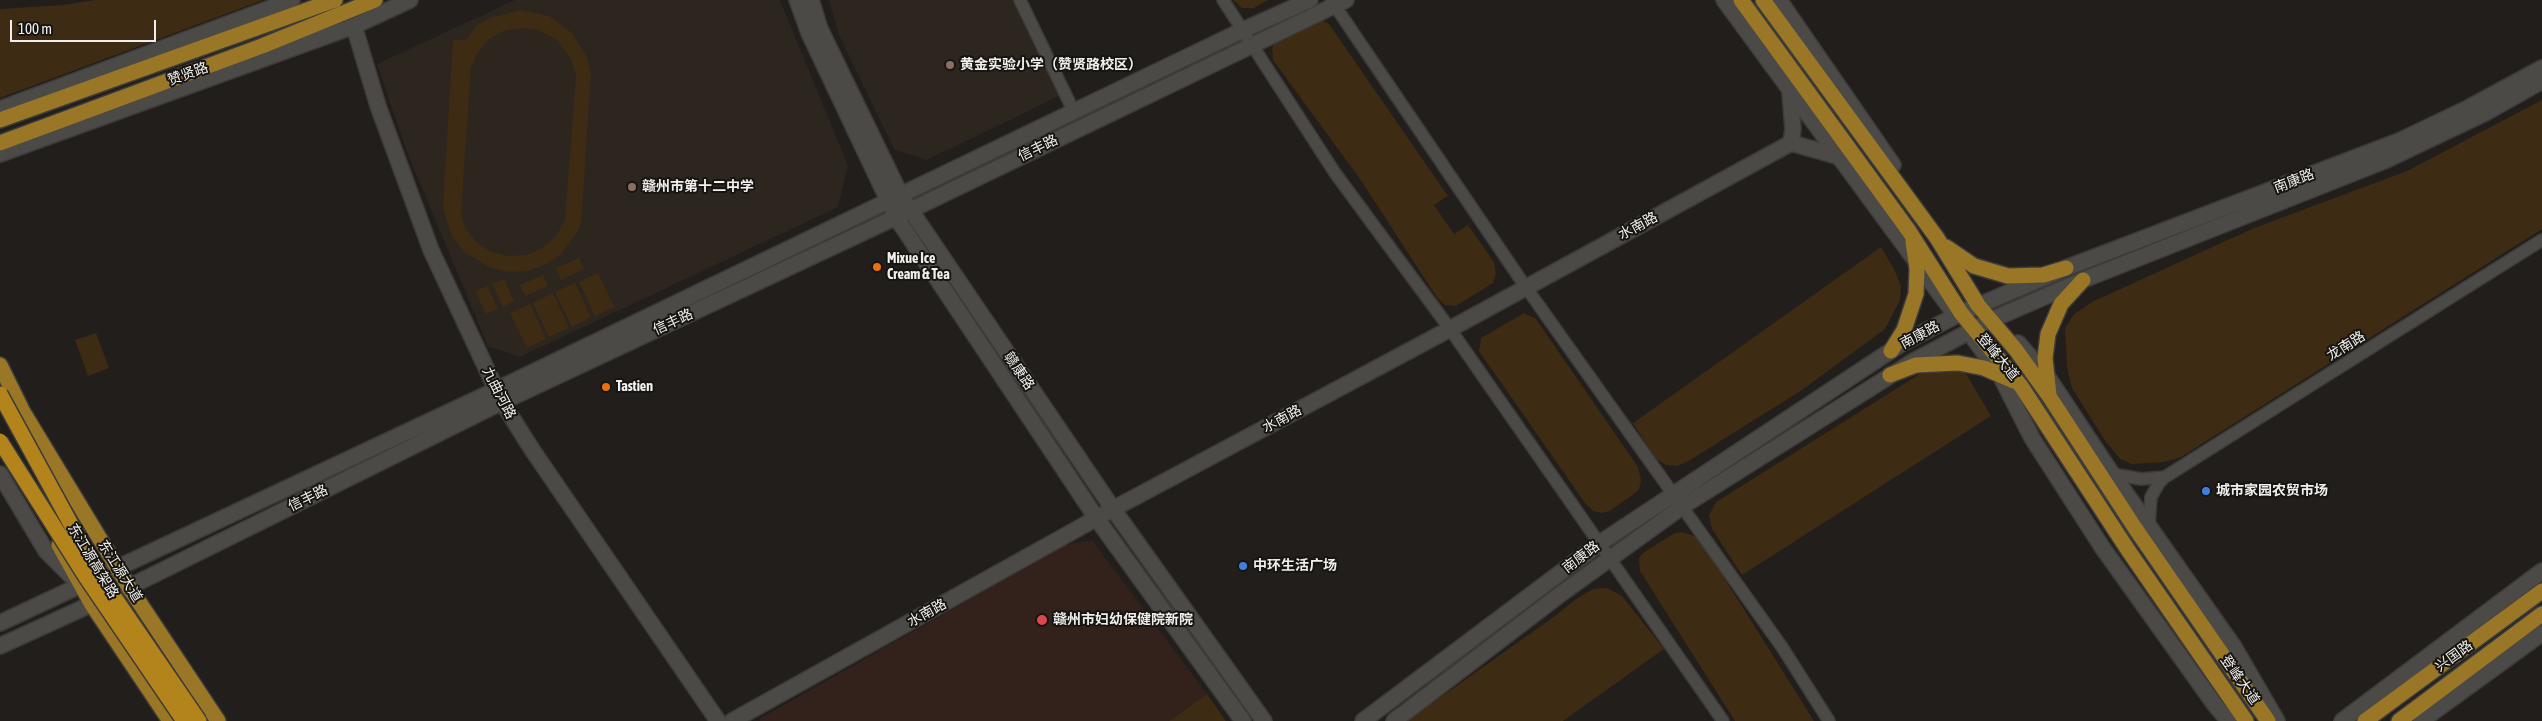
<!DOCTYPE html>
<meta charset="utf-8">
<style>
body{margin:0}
#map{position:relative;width:2542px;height:721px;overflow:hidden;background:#211e1b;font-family:"Asap Condensed",sans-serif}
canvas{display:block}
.scale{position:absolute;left:10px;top:20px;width:146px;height:22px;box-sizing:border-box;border:2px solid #f1efed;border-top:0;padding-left:6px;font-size:15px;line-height:18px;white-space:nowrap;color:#f1efed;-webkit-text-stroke:4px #171512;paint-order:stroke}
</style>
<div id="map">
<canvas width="2542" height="721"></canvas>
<div class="scale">100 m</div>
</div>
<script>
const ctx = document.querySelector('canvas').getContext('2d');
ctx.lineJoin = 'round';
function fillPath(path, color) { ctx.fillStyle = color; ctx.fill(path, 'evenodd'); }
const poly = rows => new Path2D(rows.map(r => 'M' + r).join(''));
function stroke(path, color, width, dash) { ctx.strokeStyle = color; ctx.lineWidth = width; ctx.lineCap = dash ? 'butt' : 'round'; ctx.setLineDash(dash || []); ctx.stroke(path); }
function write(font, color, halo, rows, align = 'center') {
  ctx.font = font + ' "Asap Condensed","Noto Sans SC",sans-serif'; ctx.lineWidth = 4; ctx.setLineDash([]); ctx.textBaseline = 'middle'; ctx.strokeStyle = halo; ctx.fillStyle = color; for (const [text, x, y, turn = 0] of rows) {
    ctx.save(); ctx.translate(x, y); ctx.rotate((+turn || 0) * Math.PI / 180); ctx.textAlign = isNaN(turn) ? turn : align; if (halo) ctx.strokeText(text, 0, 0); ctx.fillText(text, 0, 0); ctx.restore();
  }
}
fillPath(poly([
 [515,0,780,0,848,166,838,207,520,357,488,346,407,152,377,64],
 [829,0,1016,0,1061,95,927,160,894,149,839,35]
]), '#2d261f');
fillPath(poly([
 [1092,540,1207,694,1169,721,760,721,761,718,1065,545]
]), '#33211c');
fillPath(poly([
 [95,0,263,0,0,98,0,9,62,5],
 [1233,0,1268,0,1254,8,1242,8],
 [520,10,549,16,572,33,587,57,591,75,581,222,578,231,561,254,545,265,527,271,508,272,489,267,464,252,452,236,443,208,453,40,466,40,476,26,490,18],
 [519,28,536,29,557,40,571,59,576,75,565,220,556,236,543,248,526,255,508,256,491,252,476,242,465,228,461,212,471,67,478,52,489,39,503,31],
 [1321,20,1329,24,1448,196,1434,205,1454,234,1468,225,1494,262,1496,273,1493,283,1456,306,1445,305,1438,299,1360,179,1273,60,1272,48,1275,41],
 [2542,100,2542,229,2181,457,2165,462,2132,464,2120,459,2104,439,2072,388,2067,367,2065,328,2074,314,2094,301,2254,228,2407,171],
 [1881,247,1894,269,1901,286,1900,300,1885,329,1802,390,1687,462,1677,466,1666,465,1655,458,1633,423],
 [579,258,584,269,561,280,556,268],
 [598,273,614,307,595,316,579,282],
 [543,275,548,286,525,296,520,285],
 [504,279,514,301,503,307,492,284],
 [575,283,591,317,572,327,555,292],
 [487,286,498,309,486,314,475,291],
 [553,293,569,328,549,337,533,303],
 [530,304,546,339,527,348,510,313],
 [1524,313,1536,319,1638,467,1641,480,1639,490,1610,511,1601,513,1593,511,1585,503,1479,351,1481,338],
 [96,333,109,368,88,376,75,340],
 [1926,370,1962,370,1968,377,1991,416,1742,575,1712,529,1709,515,1716,502],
 [1682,532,1695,536,1701,541,1814,721,1735,721,1640,571,1639,558,1644,552,1675,533],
 [1607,588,1622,596,1664,649,1563,721,1407,721,1555,616,1576,599,1593,589],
 [1207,694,1226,721,1169,721]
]), '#3d2b13');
const minor = poly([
 [1020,0,1074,112],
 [1223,0,1335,173,1450,329,1723,721],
 [1331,0,1525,286,1782,647,1829,721],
 [2113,474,2141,479,2165,477],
 [2149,526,2151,497,2159,483,2165,477,2542,240]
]);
const tertiary = poly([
 [1724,0,1951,309],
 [1779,0,1893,165],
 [354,26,378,106,431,250,502,402,533,451,718,721],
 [1790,93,1793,129,1791,143],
 [0,109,292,0],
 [0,154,354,26,410,0],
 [1974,339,1999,373,2032,438,2102,547,2215,705,2229,721],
 [2018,343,2047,376,2108,468,2234,647,2277,721],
 [0,474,46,551,77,582],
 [732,721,1113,509,1450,329,1791,143,1837,156],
 [2342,721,2542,571],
 [2421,721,2542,633]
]);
const secondary = poly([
 [797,0,809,33,896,217,1097,519,1243,721],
 [811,0,820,29,901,196,1113,509,1264,721],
 [0,623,496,390,1241,31,1310,0],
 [0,646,129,587,502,402,896,217,1346,0],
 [1363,721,1600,543,1901,344,1961,313,2066,268,2399,141,2468,108,2542,68],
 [1394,721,1558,596,1683,506,1912,362,1991,320,2083,280,2384,161,2487,112,2542,81]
]);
const primary = poly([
 [1741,0,1909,231,1961,313,2021,386,2128,550,2246,721],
 [1763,0,1937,238,1978,305,2016,350,2049,396,2135,528,2268,721],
 [0,120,335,0],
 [0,143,262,46,375,0],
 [1946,247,1974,266,2008,276,2043,275,2066,268],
 [1891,351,1904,330,1916,294,1917,269,1913,242],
 [0,365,23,412,129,587,218,721],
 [1890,375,1916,365,1958,363,1984,368,2014,381],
 [2049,395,2045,358,2048,334,2061,304,2083,280],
 [59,545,91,603,170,721],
 [2365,721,2542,591],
 [2399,721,2542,614]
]);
stroke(minor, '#3d3b39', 14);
stroke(tertiary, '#3d3b39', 18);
stroke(secondary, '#3d3b39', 18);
stroke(primary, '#3d3b39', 18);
stroke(minor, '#4c4a46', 11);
stroke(tertiary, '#4c4a46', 15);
stroke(secondary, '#4c4a46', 15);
stroke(primary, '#9a7627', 15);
const trunkBridge = poly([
 [0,394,97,572,199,721],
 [0,441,86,577,184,721]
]);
stroke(trunkBridge, '#3d3b39', 18, []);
stroke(trunkBridge, '#b4841c', 15);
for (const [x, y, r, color] of [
 [950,65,5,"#8d6e63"],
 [632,187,5,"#8d6e63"],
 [877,267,5,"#e8710a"],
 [606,387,5,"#e8710a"],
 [2206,491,5,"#3f7fe0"],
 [1243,566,5,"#3f7fe0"],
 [1042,620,6,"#e0444e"]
]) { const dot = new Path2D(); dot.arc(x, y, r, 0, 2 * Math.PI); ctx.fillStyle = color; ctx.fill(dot); stroke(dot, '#171512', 2); }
write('bold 14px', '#f1efed', '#171512', [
 ["黄金实验小学（赞贤路校区）",960,65],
 ["赣州市第十二中学",642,187],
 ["Mixue Ice",887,259],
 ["Cream & Tea",887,275],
 ["Tastien",616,387],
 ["城市家园农贸市场",2216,491],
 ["中环生活广场",1253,566],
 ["赣州市妇幼保健院新院",1053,620]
], 'left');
write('14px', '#f1efed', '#171512', [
 ["赞贤路",188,74,-20],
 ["信丰路",1038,148,-26],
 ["南康路",2294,181,-21],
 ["水南路",1638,226,-28],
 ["信丰路",673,322,-25],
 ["南康路",1920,335,-28],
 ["龙南路",2346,346,-32],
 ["登峰大道",1998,357,50],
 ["赣康路",1019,371,56],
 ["九曲河路",499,393,63],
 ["水南路",1282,419,-28],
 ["信丰路",308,498,-26],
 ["南康路",1581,557,-37],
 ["东江源高架路",93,561,59],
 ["东江源大道",120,571,58],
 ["水南路",927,613,-29],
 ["兴国路",2454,656,-36],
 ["登峰大道",2240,680,55]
]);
</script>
